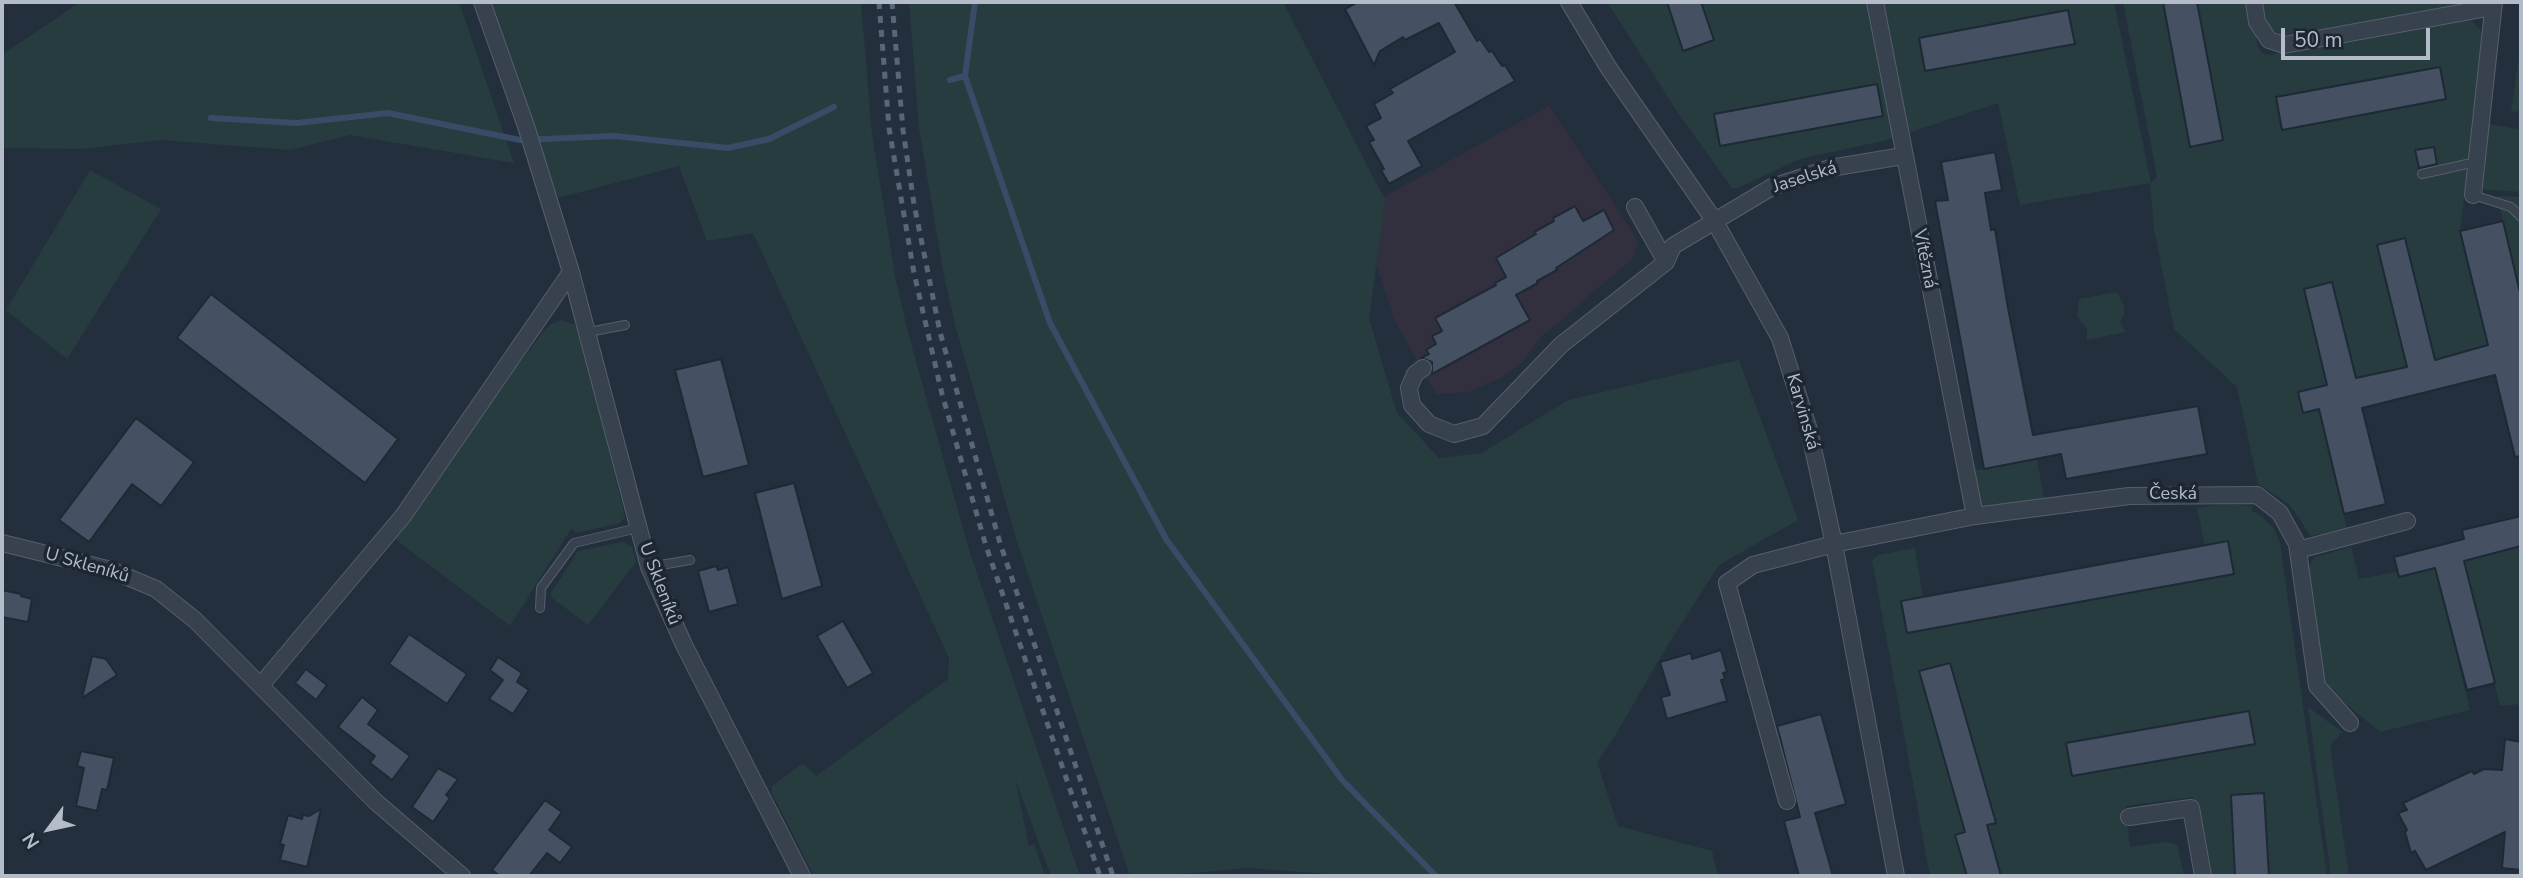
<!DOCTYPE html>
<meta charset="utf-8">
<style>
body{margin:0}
#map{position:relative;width:2523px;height:878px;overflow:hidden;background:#242f3e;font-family:"Nunito Sans",sans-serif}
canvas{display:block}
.frame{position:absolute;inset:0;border:4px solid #b4bcc9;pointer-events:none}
.north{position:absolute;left:14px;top:794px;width:70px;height:70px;-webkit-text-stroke:5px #1d2633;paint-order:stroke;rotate:237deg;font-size:19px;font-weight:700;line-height:28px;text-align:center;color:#b4bcc9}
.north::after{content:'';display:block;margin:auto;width:24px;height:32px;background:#b4bcc9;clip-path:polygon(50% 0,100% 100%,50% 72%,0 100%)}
.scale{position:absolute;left:2281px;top:28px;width:149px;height:32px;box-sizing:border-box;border:4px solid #b4bcc9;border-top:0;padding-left:9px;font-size:21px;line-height:24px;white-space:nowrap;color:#b4bcc9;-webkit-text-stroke:5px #1d2633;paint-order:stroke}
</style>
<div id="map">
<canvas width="2523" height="878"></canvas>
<div class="frame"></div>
<div class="north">N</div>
<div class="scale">50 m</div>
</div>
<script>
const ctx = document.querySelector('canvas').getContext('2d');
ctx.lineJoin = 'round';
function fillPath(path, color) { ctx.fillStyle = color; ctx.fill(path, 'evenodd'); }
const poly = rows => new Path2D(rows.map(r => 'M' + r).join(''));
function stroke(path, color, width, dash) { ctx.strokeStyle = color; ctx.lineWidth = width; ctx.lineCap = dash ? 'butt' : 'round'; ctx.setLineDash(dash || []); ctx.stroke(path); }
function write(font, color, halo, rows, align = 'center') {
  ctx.font = font + ' "Nunito Sans",sans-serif'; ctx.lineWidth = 7; ctx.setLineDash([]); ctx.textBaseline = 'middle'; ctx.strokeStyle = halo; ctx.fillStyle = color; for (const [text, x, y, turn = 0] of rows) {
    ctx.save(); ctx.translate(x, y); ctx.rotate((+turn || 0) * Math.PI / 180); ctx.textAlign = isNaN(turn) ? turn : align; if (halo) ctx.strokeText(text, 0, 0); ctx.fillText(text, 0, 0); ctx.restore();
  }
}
fillPath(poly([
 [1549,106,1631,230,1637,240,1636,250,1633,258,1540,338,1524,360,1503,377,1468,392,1436,394,1396,323,1376,264,1384,197]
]), '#32303f');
fillPath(poly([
 [80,2,459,2,514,163,350,135,290,150,161,140,81,149,2,148,2,55],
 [490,2,861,2,872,134,896,281,910,340,970,553,1080,876,1051,876,1015,778,1029,846,1034,844,1045,876,814,876,772,793,772,786,803,763,816,776,948,679,949,658,753,233,707,241,679,166,558,198],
 [909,2,1283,2,1385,200,1369,318,1397,413,1439,458,1482,453,1568,400,1739,360,1798,520,1719,565,1666,648,1612,741,1597,762,1618,826,1712,851,1718,876,1331,876,1329,874,1248,868,1158,876,1130,876,1016,539,956,328,943,271,919,129],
 [1607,2,2114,2,2151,183,2157,177,2123,2,2249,2,2258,47,2262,53,2271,55,2454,19,2470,20,2480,29,2484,41,2460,231,2488,345,2435,360,2405,238,2377,245,2407,367,2356,378,2331,282,2304,289,2327,385,2319,409,2347,529,2311,536,2289,504,2258,484,2237,387,2174,329,2154,230,2150,183,2020,205,1998,103,1887,140,1800,159,1738,188,1732,188,1678,113],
 [2260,2,2471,2,2462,6,2287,37,2276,32,2266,23],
 [2521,41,2521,111,2511,112],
 [2485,123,2521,130,2521,192,2477,189],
 [90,170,161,209,67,359,6,310],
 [2498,196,2521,197,2521,297,2503,221],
 [2117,292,2124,306,2124,315,2120,321,2125,332,2087,340,2087,329,2077,316,2079,299],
 [561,320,578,326,625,517,618,524,576,533,571,529,510,626,391,536,543,332,551,324],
 [2037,459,2045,505,1978,511,1967,472],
 [2226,504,2252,506,2252,511,2259,514,2274,529,2280,543,2327,876,2208,876,2193,797,2125,806,2130,847,2164,842,2175,844,2178,847,2184,876,1930,876,1872,560,1878,555,1915,548,1923,598,1900,602,1907,634,2183,582,2205,546,2197,508],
 [623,542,632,547,636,562,588,625,552,598,551,593,578,551],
 [2521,546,2521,704,2500,706,2464,561],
 [2351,547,2359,579,2397,572,2399,577,2435,568,2470,710,2380,732,2324,686,2307,569,2315,557],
 [2308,707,2342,732,2330,746,2349,876,2331,876]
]), '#263c3f');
stroke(poly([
 [975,2,965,76,1050,323,1166,539,1342,780,1436,876],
 [950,80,965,76],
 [211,118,297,123,388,113,520,140,615,136,728,148,769,139,834,107]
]), '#394c67', 6);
const building = poly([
 [1358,2,1454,2,1477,41,1480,39,1489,52,1492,51,1502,66,1505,65,1515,81,1408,141,1422,166,1389,184,1381,170,1384,169,1369,142,1374,140,1366,126,1381,118,1374,104,1393,93,1390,89,1455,52,1439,23,1405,40,1403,37,1380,51,1374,65,1345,9,1358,2],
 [1667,2,1701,2,1714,40,1683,51,1667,2],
 [2163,2,2197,2,2223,140,2190,147,2163,2],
 [2068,10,2075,44,1925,71,1919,38,2068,10],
 [2440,67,2446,99,2282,130,2276,97,2440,67],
 [1877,84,1883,116,1720,146,1714,114,1877,84],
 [2434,147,2437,164,2419,168,2415,150,2434,147],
 [1995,152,2002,190,1985,193,1991,230,1995,229,2008,308,2033,435,2198,406,2207,454,2066,479,2061,454,1984,469,1935,201,1948,200,1941,162,1995,152],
 [1575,206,1583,221,1604,210,1614,230,1556,268,1557,270,1537,281,1538,283,1516,295,1530,320,1432,374,1432,362,1421,358,1429,354,1426,350,1436,344,1432,336,1442,331,1435,318,1496,285,1495,283,1506,277,1496,258,1536,234,1534,232,1554,221,1553,218,1575,206],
 [2503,221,2521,297,2521,456,2515,457,2495,375,2362,408,2386,504,2344,514,2319,409,2303,413,2298,392,2327,385,2304,289,2332,282,2356,378,2407,367,2377,245,2405,238,2435,360,2488,345,2460,231,2503,221],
 [211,294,398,439,365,483,177,338,211,294],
 [721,359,749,465,703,477,675,370,721,359],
 [136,418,194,462,161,506,132,484,89,542,59,520,136,418],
 [794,483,822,586,782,599,755,493,794,483],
 [2521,516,2521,546,2464,561,2495,683,2467,690,2435,568,2399,577,2394,557,2464,539,2462,530,2521,516],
 [2228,541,2234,574,1907,633,1901,601,2228,541],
 [716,566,718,570,728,567,738,604,709,612,698,571,716,566],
 [2,590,21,594,21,596,32,599,28,622,2,617,2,590],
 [843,621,873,673,847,688,817,636,843,621],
 [409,634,467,674,447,704,389,664,409,634],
 [1721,650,1727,672,1723,673,1725,679,1721,680,1727,701,1667,719,1661,697,1670,695,1660,662,1691,653,1692,659,1721,650],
 [92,656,106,659,117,675,82,698,92,656],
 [498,657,522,673,517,682,529,690,513,714,489,699,503,680,490,670,498,657],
 [1950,663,1996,823,1987,825,2001,876,1967,876,1955,835,1965,832,1919,671,1950,663],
 [306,669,327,685,316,700,295,683,306,669],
 [362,697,378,710,368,724,410,756,392,780,370,763,375,756,338,727,362,697],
 [2249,711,2255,744,2072,776,2066,743,2249,711],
 [1821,714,1846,804,1815,813,1833,876,1799,876,1784,821,1800,817,1777,726,1821,714],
 [2505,739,2521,742,2521,870,2502,868,2505,832,2426,870,2415,851,2411,853,2405,832,2407,830,2398,813,2407,810,2403,803,2472,771,2474,774,2484,769,2502,770,2505,739],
 [81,751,114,758,107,790,102,789,97,811,76,806,84,768,77,766,81,751],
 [438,768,458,779,446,795,450,798,433,822,412,807,438,768],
 [2264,793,2269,876,2235,876,2231,795,2264,793],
 [545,800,562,812,549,830,572,847,560,863,547,853,529,876,500,876,492,870,545,800],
 [321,809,307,867,280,860,284,845,280,844,288,815,302,819,303,815,309,816,321,809]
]);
fillPath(building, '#455162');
stroke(building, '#1f2835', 2);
const service = poly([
 [2422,174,2476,162],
 [2473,195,2511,207,2521,217],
 [589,332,625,325],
 [649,567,690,560],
 [540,608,541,588,574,543,638,528]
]);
const minor = poly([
 [482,2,526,126,571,272,649,567,684,645,802,876],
 [1569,2,1608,67,1714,220,1780,338,1809,430,1834,544,1896,876],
 [1875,2,1975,516],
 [2254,2,2257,22,2269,40,2284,45,2493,7],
 [2473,195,2494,2],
 [1635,207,1666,262],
 [1423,368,1415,374,1409,388,1412,405,1429,424,1454,434,1483,426,1561,345,1666,262,1673,246,1772,187,1830,168,1903,156],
 [2,543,111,570,156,589,195,620,376,802,462,876],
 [2298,550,2407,521],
 [261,685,403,516,571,272],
 [1787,801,1727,583,1753,565,1834,544,1975,516,2129,496,2257,495,2280,513,2297,544,2317,686,2350,723],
 [2129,817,2191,808,2203,876]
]);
stroke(service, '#565f6c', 10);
stroke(minor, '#565f6c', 18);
stroke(service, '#38414e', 8);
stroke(minor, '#38414e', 16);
stroke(poly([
 [879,2,889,128,914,273,942,394,986,546,1100,876],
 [892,2,903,130,914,204,940,332,1000,543,1113,876]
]), '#5a6575', 5, [7, 7]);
write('18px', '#b4bcc9', '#1d2633', [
 ["Jaselská",1805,178,-18],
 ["Vítězná",1924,259,79],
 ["Karvinská",1802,412,74],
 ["Česká",2173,495],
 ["U Skleníků",87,566,16],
 ["U Skleníků",659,584,69]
]);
</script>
